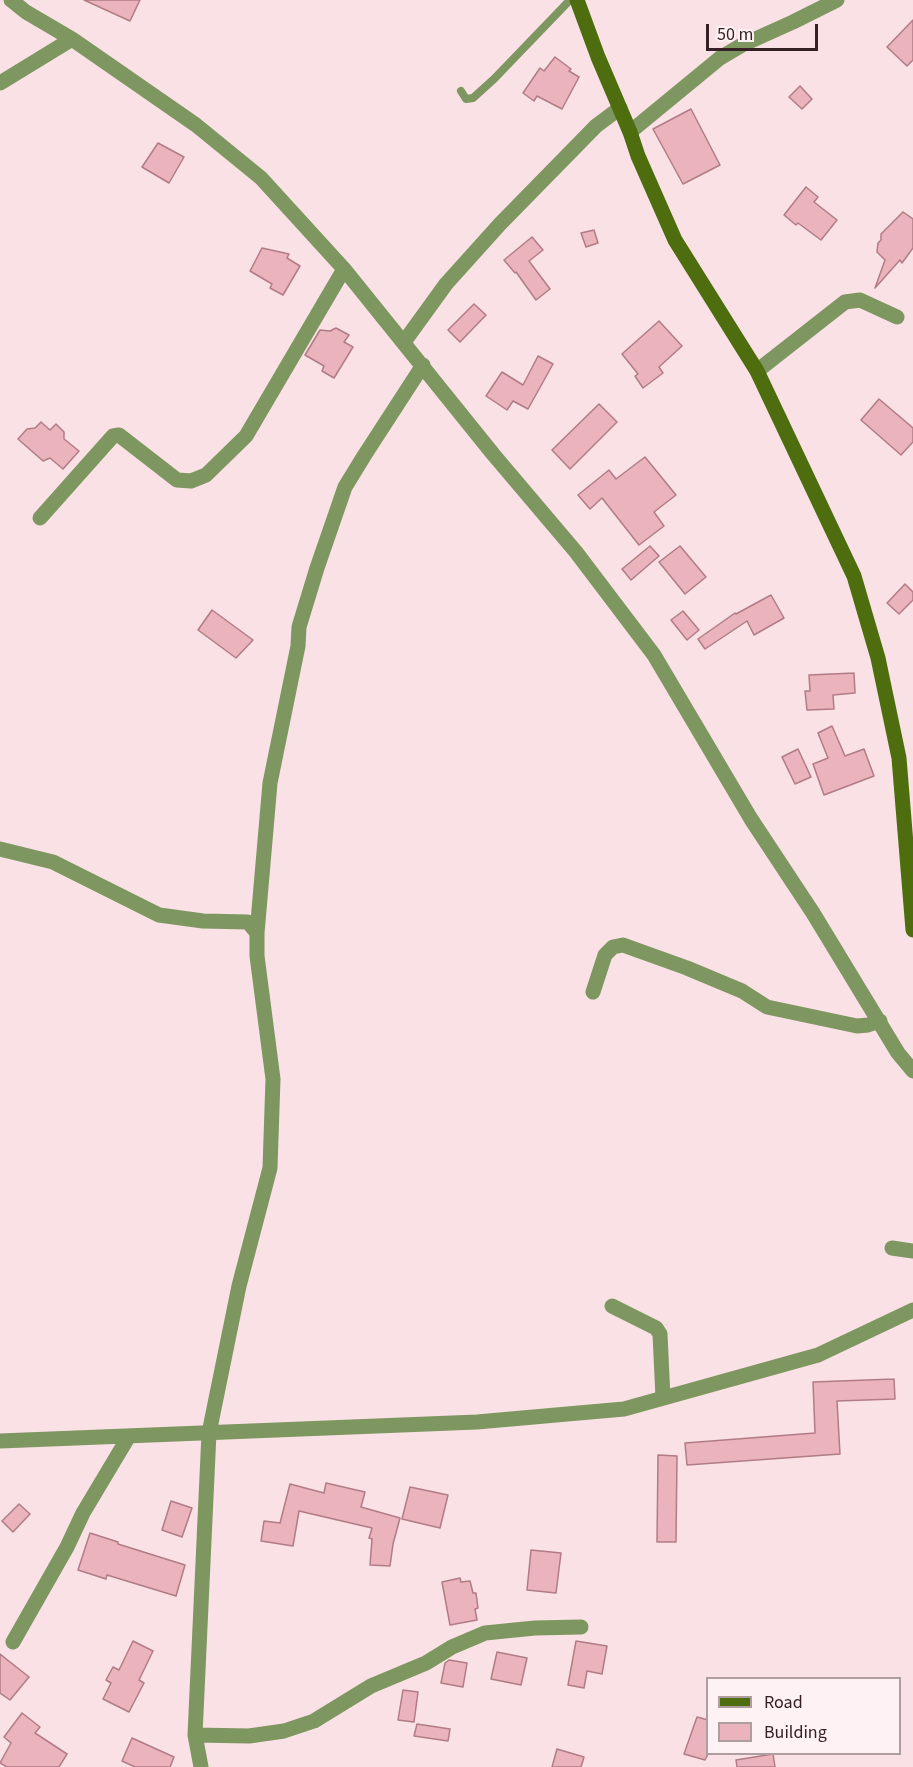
<!DOCTYPE html>
<style>
body{margin:0}
#map{position:relative;width:913px;height:1767px;overflow:hidden;background:#f9e1e5;font-family:"Source Sans 3",sans-serif}
canvas{display:block}
.legend{position:absolute;left:706px;top:1677px;width:195px;height:78px;box-sizing:border-box;background:#fef2f4;border:2px solid #ae9ea0;margin:0;padding:8px 10px;list-style:none;font-size:18px;color:#352023}
.legend li{display:flex;align-items:center;gap:12px;height:30px}
.legend b{width:30px;border:2px solid #ae9ea0}
.scale{position:absolute;left:706px;top:24px;width:112px;height:27px;box-sizing:border-box;border:3px solid #352023;border-top:0;padding-left:8px;font-size:18px;line-height:21px;white-space:nowrap;color:#352023;-webkit-text-stroke:4px #fef2f4;paint-order:stroke}
</style>
<div id="map">
<canvas width="913" height="1767"></canvas>
<ul class="legend">
<li><b style="height:8px;background:#4d6d0e"></b>Road</li>
<li><b style="height:16px;background:#ebb3bc"></b>Building</li>
</ul>
<div class="scale">50 m</div>
</div>
<script>
const ctx = document.querySelector('canvas').getContext('2d');
ctx.lineJoin = 'round';
function fillPath(path, color) { ctx.fillStyle = color; ctx.fill(path, 'evenodd'); }
const poly = rows => new Path2D(rows.map(r => 'M' + r).join(''));
function stroke(path, color, width, dash) { ctx.strokeStyle = color; ctx.lineWidth = width; ctx.lineCap = dash ? 'butt' : 'round'; ctx.setLineDash(dash || []); ctx.stroke(path); }
const building = poly([
 [84,0,140,0,130,21,84,0],
 [913,20,913,60,907,66,887,47,913,20],
 [555,57,571,69,569,71,579,77,562,109,537,96,534,101,523,93,540,68,544,71,555,57],
 [800,86,812,99,802,109,789,97,800,86],
 [691,109,720,165,683,184,653,129,691,109],
 [158,143,184,157,169,183,142,167,158,143],
 [806,187,818,197,814,202,837,220,821,240,798,223,796,225,784,215,806,187],
 [903,212,913,219,913,248,902,263,900,260,875,288,885,260,877,252,878,243,881,240,881,234,903,212],
 [594,230,598,243,586,247,581,233,594,230],
 [532,237,543,250,529,261,550,289,536,300,516,272,515,273,504,260,532,237],
 [262,248,289,254,287,258,300,266,283,295,270,288,272,284,250,271,262,248],
 [474,304,486,315,460,342,448,330,474,304],
 [659,321,682,346,659,367,663,373,643,388,635,376,638,374,622,354,659,321],
 [336,328,349,335,344,342,353,347,334,378,322,371,324,366,305,355,320,330,330,331,336,328],
 [538,356,553,364,528,409,513,401,507,410,486,396,502,372,523,385,538,356],
 [879,399,913,428,913,442,901,455,861,420,879,399],
 [599,404,617,422,570,469,552,450,599,404],
 [41,422,50,430,56,424,64,432,64,439,79,451,63,469,50,458,43,461,18,439,27,429,35,428,41,422],
 [645,457,676,495,654,512,664,526,639,545,602,498,590,509,578,495,609,470,616,479,645,457],
 [650,546,659,556,631,580,622,569,650,546],
 [680,546,706,577,685,594,659,562,680,546],
 [905,584,913,592,913,600,899,614,887,603,905,584],
 [771,595,784,618,754,635,747,621,705,649,698,639,735,613,736,614,771,595],
 [212,610,253,640,236,658,198,630,212,610],
 [683,611,699,630,687,640,671,620,683,611],
 [854,673,855,693,833,695,834,709,807,710,805,691,810,691,809,675,854,673],
 [832,726,845,756,864,749,874,776,824,795,813,764,828,758,818,733,832,726],
 [798,749,811,777,795,784,782,757,798,749],
 [894,1379,895,1399,837,1401,840,1454,687,1465,685,1443,815,1433,813,1382,894,1379],
 [658,1455,677,1456,676,1542,657,1542,658,1455],
 [326,1483,365,1492,361,1507,400,1518,393,1544,390,1566,370,1565,372,1539,369,1538,372,1528,299,1511,293,1546,261,1541,264,1521,280,1523,290,1484,324,1493,326,1483],
 [410,1487,448,1495,440,1528,402,1519,410,1487],
 [171,1501,192,1508,182,1537,162,1530,171,1501],
 [19,1504,30,1514,13,1532,2,1521,19,1504],
 [90,1533,118,1542,118,1544,185,1565,176,1596,107,1575,106,1579,78,1570,90,1533],
 [531,1550,561,1553,556,1593,527,1590,531,1550],
 [460,1578,461,1582,470,1581,473,1593,476,1593,478,1608,475,1609,477,1620,450,1625,442,1582,460,1578],
 [133,1641,153,1651,139,1680,144,1683,129,1712,103,1699,111,1683,106,1680,113,1667,119,1670,133,1641],
 [576,1641,607,1646,602,1674,587,1671,584,1688,568,1685,576,1641],
 [497,1652,527,1658,521,1685,491,1679,497,1652],
 [0,1654,29,1677,10,1700,0,1693,0,1654],
 [449,1660,467,1663,463,1687,441,1683,445,1663,449,1660],
 [403,1690,418,1692,414,1722,398,1720,403,1690],
 [22,1713,40,1727,35,1733,67,1754,59,1767,7,1767,0,1763,11,1743,4,1737,22,1713],
 [697,1717,708,1720,708,1754,705,1760,684,1754,697,1717],
 [417,1724,450,1729,448,1741,414,1736,417,1724],
 [132,1738,174,1757,170,1767,135,1767,122,1761,132,1738],
 [557,1749,584,1757,581,1767,552,1767,557,1749],
 [773,1754,775,1767,737,1767,736,1760,773,1754]
]);
fillPath(building, '#ebb3bc');
stroke(building, '#b17c85', 1.5);
stroke(poly([
 [461,91,466,99,473,98,494,79,570,0]
]), '#7e9660', 8);
stroke(poly([
 [11,0,26,12,72,39,196,125,261,178,344,269,493,454,576,552,654,655,751,819,813,913,898,1053,913,1071],
 [0,83,72,39],
 [630,132,720,58,742,45,793,22,837,0],
 [404,342,446,284,500,224,596,126,620,108],
 [757,371,845,302,860,300,897,317],
 [40,518,113,436,119,435,177,480,191,481,206,475,246,436,344,269],
 [0,849,53,862,159,915,203,921,248,922,257,933,257,956,273,1079,270,1168,239,1286,209,1433,195,1735,201,1767],
 [257,933,270,783,298,646,299,627,317,568,345,487,364,456,423,365],
 [593,992,605,955,613,947,623,945,687,968,742,991,767,1007,857,1026,868,1025,880,1021],
 [892,1248,913,1251],
 [612,1306,656,1328,660,1334,663,1398],
 [0,1441,477,1422,624,1409,818,1355,913,1310],
 [13,1642,67,1547,83,1513,129,1436],
 [195,1735,249,1736,284,1731,314,1721,371,1686,426,1663,452,1647,485,1633,535,1628,581,1627]
]), '#7e9660', 15);
stroke(poly([
 [577,0,598,57,630,132,638,156,675,240,757,371,854,576,878,658,899,758,913,930]
]), '#4d6d0e', 15);
</script>
